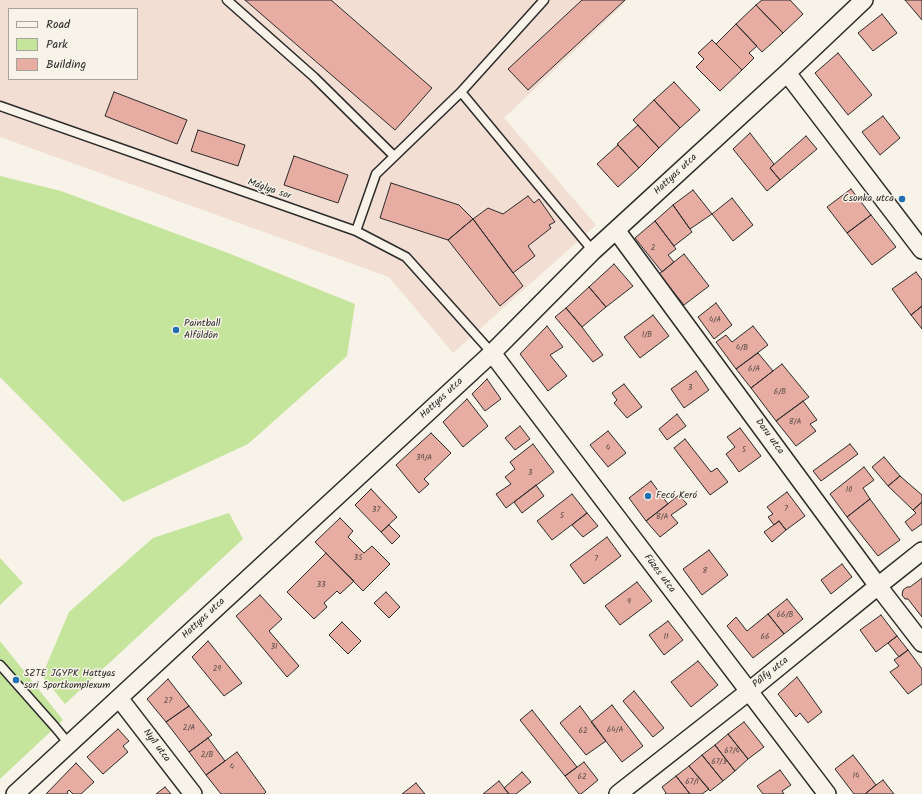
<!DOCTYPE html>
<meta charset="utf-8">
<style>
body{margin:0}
#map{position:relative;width:922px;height:794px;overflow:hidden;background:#f7f3e8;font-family:Kalam,sans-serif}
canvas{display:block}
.legend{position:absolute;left:8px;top:8px;width:130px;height:72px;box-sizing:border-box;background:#f7f3e8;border:1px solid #a5a39c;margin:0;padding:5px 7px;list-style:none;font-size:12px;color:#2b2b2b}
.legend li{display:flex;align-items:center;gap:8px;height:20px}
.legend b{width:20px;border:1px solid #a5a39c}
</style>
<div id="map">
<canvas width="922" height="794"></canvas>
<ul class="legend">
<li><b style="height:5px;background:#f7f3e8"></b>Road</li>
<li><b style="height:11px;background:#c5e49c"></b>Park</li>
<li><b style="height:11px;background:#e7ada3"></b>Building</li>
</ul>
</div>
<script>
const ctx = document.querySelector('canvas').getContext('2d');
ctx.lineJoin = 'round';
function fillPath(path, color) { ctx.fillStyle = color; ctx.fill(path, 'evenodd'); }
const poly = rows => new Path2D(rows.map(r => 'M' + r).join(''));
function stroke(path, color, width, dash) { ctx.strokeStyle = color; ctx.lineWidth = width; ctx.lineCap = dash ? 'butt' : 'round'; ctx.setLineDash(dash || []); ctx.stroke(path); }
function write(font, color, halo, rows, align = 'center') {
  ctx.font = font + ' Kalam,sans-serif'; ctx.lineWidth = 3; ctx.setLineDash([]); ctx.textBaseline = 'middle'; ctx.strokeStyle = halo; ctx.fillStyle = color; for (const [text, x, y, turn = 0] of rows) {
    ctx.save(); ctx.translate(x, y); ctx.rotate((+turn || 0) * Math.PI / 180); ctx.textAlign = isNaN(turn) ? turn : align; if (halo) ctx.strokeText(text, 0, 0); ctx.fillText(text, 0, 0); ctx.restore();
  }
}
fillPath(poly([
 [0,0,628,0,504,118,596,225,453,353,389,277,0,137],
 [9,9,137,9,137,79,9,79]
]), '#f2ded3');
fillPath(poly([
 [0,176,61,191,228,253,355,304,347,356,248,444,123,502,0,377],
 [229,513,243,539,65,704,42,676,69,612,153,538],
 [0,558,23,583,0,605],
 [0,641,63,720,0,779]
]), '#c5e49c');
const building = poly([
 [245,0,331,0,432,88,395,130,245,0],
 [582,0,625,0,528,90,508,69,582,0],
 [762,0,790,0,803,14,783,33,756,5,762,0],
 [905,0,922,0,922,20,905,0],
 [756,5,783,33,762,52,736,24,756,5],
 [882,14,897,33,873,51,858,33,882,14],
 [736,24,757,46,749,53,754,58,742,70,716,44,736,24],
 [712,40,742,70,720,91,696,67,704,59,698,53,712,40],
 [838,53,872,95,848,115,815,73,838,53],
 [674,82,700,110,680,128,654,100,674,82],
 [114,92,187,120,177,144,105,116,114,92],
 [654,100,680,128,659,148,633,120,654,100],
 [883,116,900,138,880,155,862,132,883,116],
 [638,125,659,148,639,168,617,144,638,125],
 [198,130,245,145,238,166,191,151,198,130],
 [750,133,774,164,770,168,780,180,767,191,733,149,750,133],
 [806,136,817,149,780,180,770,168,806,136],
 [618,145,639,168,618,187,597,164,618,145],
 [294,156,348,175,338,203,284,185,294,156],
 [391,183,459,205,473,219,448,240,380,218,391,183],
 [851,189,871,215,847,233,827,207,851,189],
 [693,190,712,214,690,229,673,205,693,190],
 [528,196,534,203,539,199,555,222,549,225,551,228,528,246,535,256,513,273,473,219,488,208,503,214,528,196],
 [732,198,753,225,733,241,712,214,732,198],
 [673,205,692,232,674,246,655,221,673,205],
 [871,215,896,247,872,265,847,233,871,215],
 [473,219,523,286,500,306,448,240,473,219],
 [655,221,676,249,668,255,674,262,662,272,635,238,655,221],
 [684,254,709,286,684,305,659,274,684,254],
 [614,264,633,286,606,307,589,287,614,264],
 [916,272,922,280,922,306,911,315,892,289,916,272],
 [589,287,606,307,582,327,566,308,589,287],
 [716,303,732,325,714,339,698,317,716,303],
 [922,306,922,329,911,315,922,306],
 [566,308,582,327,603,355,593,362,555,317,566,308],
 [653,315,669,336,640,358,624,337,653,315],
 [547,326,563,347,550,355,567,376,548,391,520,354,547,326],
 [753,326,768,345,736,369,716,342,726,335,732,342,753,326],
 [758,353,773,371,751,388,736,369,758,353],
 [782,364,809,397,776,421,751,388,782,364],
 [696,371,709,390,684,408,671,389,696,371],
 [487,379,501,399,485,411,472,394,487,379],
 [624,384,642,407,627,418,614,403,617,400,612,393,624,384],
 [467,399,488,426,463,447,443,422,467,399],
 [803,401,817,420,810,424,816,431,796,446,776,421,803,401],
 [677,414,686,426,667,440,659,429,677,414],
 [520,426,530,439,515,450,505,438,520,426],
 [740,428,761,456,739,472,726,454,735,447,727,437,740,428],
 [608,431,626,453,608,467,590,445,608,431],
 [431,433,451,453,424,479,429,484,419,493,396,465,431,433],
 [685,439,711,472,717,468,728,482,710,495,674,448,685,439],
 [533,444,554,472,506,508,496,494,511,484,505,477,515,469,510,462,533,444],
 [850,444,858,454,821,481,813,471,850,444],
 [884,457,900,476,888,486,872,467,884,457],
 [864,467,874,480,863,488,870,499,847,517,830,494,864,467],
 [900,476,922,495,922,502,913,510,888,486,900,476],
 [651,481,668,504,646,521,629,498,651,481],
 [536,485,544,496,522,513,514,502,536,485],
 [371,489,397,517,381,532,355,505,371,489],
 [787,492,805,516,786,530,779,521,774,525,768,517,773,514,767,507,787,492],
 [572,494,587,513,552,540,537,521,572,494],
 [679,495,687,504,671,515,678,523,660,537,646,521,679,495],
 [870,499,900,540,878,556,847,517,870,499],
 [922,502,922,524,912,531,905,522,916,513,913,510,922,502],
 [587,513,598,526,583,537,572,525,587,513],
 [340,518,353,531,348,537,364,553,372,546,390,564,363,591,315,542,340,518],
 [779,521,786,530,772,542,764,532,779,521],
 [389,525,400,536,392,544,381,532,389,525],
 [607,537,621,556,584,584,570,565,607,537],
 [709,550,728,575,702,595,683,569,709,550],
 [326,553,354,581,340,594,337,591,324,603,327,607,314,619,287,592,326,553],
 [842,564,852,577,831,594,821,580,842,564],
 [922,578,922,617,908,599,905,599,902,595,903,590,907,587,910,587,922,578],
 [637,582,652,601,620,625,605,606,637,582],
 [386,592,400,607,389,618,374,603,386,592],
 [260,595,282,619,269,631,299,666,287,677,236,616,260,595],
 [787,599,803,619,784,634,768,614,787,599],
 [768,614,784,634,753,658,727,626,736,617,747,631,768,614],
 [881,615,897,636,876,652,860,630,881,615],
 [668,621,683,640,664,655,649,635,668,621],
 [342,622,361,641,348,654,329,635,342,622],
 [897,636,908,650,899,657,888,643,897,636],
 [208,641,242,683,224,696,192,657,208,641],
 [908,650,922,669,922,684,908,694,890,672,899,666,894,660,908,650],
 [698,661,718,685,691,707,671,682,698,661],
 [797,677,822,712,808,723,800,713,796,717,778,694,797,677],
 [168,679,189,706,166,722,147,699,168,679],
 [634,691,664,728,653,737,623,701,634,691],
 [612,705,643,746,622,762,591,722,612,705],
 [189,706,212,735,189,752,166,722,189,706],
 [580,706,606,741,586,755,560,723,580,706],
 [532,710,577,767,565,776,520,720,532,710],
 [744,722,764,747,748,759,728,734,744,722],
 [118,729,129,741,123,746,128,752,103,774,87,757,118,729],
 [728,734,748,759,735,771,715,745,728,734],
 [208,738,225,761,206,775,189,752,208,738],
 [715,745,735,771,723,781,702,755,715,745],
 [237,752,266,792,264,794,221,794,206,775,237,752],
 [702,755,723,781,710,791,689,766,702,755],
 [853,755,876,785,865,794,854,794,835,769,853,755],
 [584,762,598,780,581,794,579,794,565,776,584,762],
 [76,763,94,782,81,794,73,794,69,790,67,792,68,794,46,794,76,763],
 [689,766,709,789,702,794,690,794,676,776,689,766],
 [780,770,791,785,782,791,784,794,763,794,757,786,780,770],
 [522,772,531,782,516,794,509,794,504,788,522,772],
 [676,776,690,794,665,794,666,793,662,787,676,776],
 [883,780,894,794,865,794,876,785,883,780],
 [499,781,509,794,483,794,499,781],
 [416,783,425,794,402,794,416,783],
 [165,787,171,794,156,794,165,787]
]);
fillPath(building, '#e7ada3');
stroke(building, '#2b2b2b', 1);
const lane = poly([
 [227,0,314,77,394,156],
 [544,0,461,92,593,251],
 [0,106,356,231,406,257,492,353],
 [356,231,376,174,461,92],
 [0,665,55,727,69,744]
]);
const street = poly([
 [787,73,922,250],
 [616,230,878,586,922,643],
 [492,353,827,794],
 [119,698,193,794],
 [15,794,492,353,593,251,616,230,787,73,864,0],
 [618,794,748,692,878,586,922,551]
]);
stroke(lane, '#2b2b2b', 11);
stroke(street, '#2b2b2b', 20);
stroke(lane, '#f7f3e8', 8);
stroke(street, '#f7f3e8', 17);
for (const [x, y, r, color] of [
 [902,199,4,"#1f6fb2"],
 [176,330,4,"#1f6fb2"],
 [648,496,4,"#1f6fb2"],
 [16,680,4,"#1f6fb2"]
]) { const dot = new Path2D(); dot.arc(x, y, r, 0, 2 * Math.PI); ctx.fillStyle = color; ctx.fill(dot); stroke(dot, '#f7f3e8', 1.5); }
write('8px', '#5a4c49', null, [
 ["2",653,249],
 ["4/A",715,321],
 ["1/B",647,336],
 ["4/B",742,349],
 ["6/A",754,370],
 ["3",690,389],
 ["6/B",780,393],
 ["8/A",795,423],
 ["4",608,449],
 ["5",744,451],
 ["39/A",424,459],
 ["3",530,474],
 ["10",849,491],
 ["7",786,510],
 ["37",376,511],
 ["5",562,517],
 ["8/A",662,518],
 ["35",358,559],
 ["7",596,560],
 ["8",705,572],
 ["33",321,586],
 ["9",629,603],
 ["66/B",785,616],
 ["11",666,638],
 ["66",765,638],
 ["31",274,648],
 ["29",217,670],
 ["27",168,702],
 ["2/A",189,729],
 ["64/A",615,731],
 ["62",583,732],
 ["67/4",732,752],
 ["2/B",207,756],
 ["67/3",719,763],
 ["4",232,768],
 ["14",856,777],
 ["62",582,778],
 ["67/1",692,783]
]);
write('10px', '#2b2b2b', '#f7f3e8', [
 ["Hattyas utca",676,175,-43],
 ["Máglya sor",269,190,19],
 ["Hattyas utca",442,399,-43],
 ["Daru utca",769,437,54],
 ["Füzes utca",659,574,53],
 ["Hattyas utca",204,619,-43],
 ["Pálfy utca",771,673,-39],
 ["Nyíl utca",156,746,53]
]);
write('10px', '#2b2b2b', '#f7f3e8', [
 ["Csonka utca",894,199,"right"],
 ["Paintball",184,324],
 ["Alföldön",184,336],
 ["Fecó Keró",656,496],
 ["SZTE JGYPK Hattyas",24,674],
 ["sori Sportkomplexum",24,686]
], 'left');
</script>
